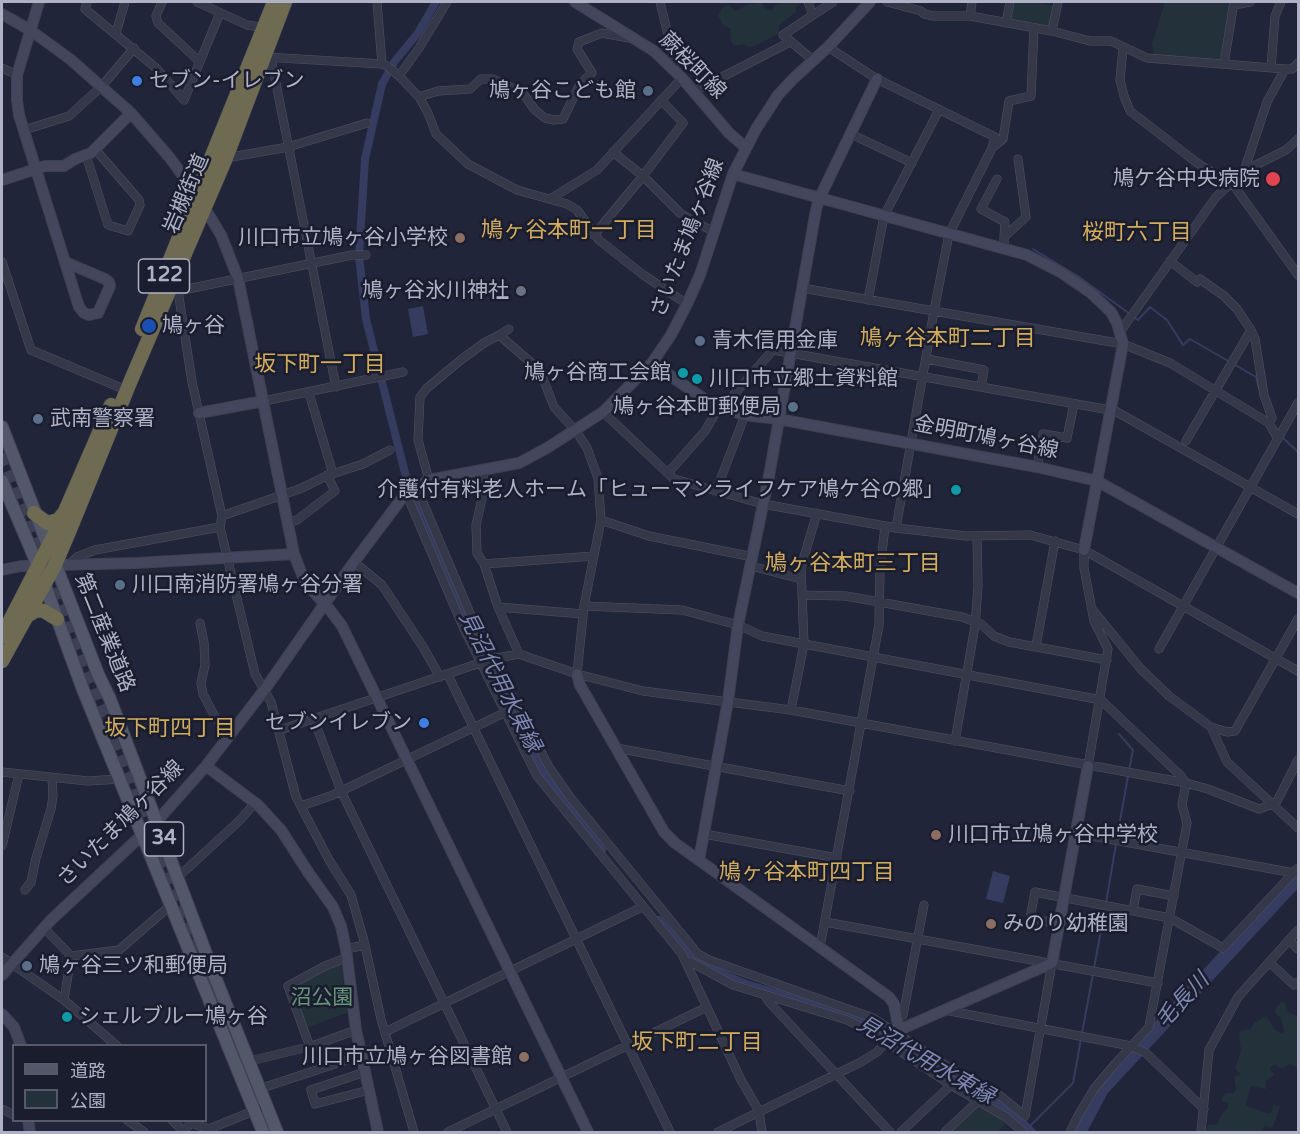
<!DOCTYPE html>
<meta charset="utf-8">
<style>
body{margin:0}
#map{position:relative;width:1300px;height:1134px;overflow:hidden;background:#212539;font-family:"Varela Round","Noto Sans JP",sans-serif}
canvas{display:block}
.frame{position:absolute;inset:0;border:3px solid #afb2c5;pointer-events:none}
.legend{position:absolute;left:12px;top:1044px;width:195px;height:78px;box-sizing:border-box;background:#1a1d2e;border:2px solid #56596a;margin:0;padding:8px 10px;list-style:none;font-size:18px;color:#afb2c5}
.legend li{display:flex;align-items:center;gap:12px;height:30px}
.legend b{width:30px;border:2px solid #56596a}
</style>
<div id="map">
<canvas width="1300" height="1134"></canvas>
<div class="frame"></div>
<ul class="legend">
<li><b style="height:8px;background:#525769"></b>道路</li>
<li><b style="height:16px;background:#23323a"></b>公園</li>
</ul>
</div>
<script>
const ctx = document.querySelector('canvas').getContext('2d');
ctx.lineJoin = 'round';
function fillPath(path, color) { ctx.fillStyle = color; ctx.fill(path, 'evenodd'); }
const poly = rows => new Path2D(rows.map(r => 'M' + r).join(''));
function stroke(path, color, width, dash) { ctx.strokeStyle = color; ctx.lineWidth = width; ctx.lineCap = dash ? 'butt' : 'round'; ctx.setLineDash(dash || []); ctx.stroke(path); }
function write(font, color, halo, rows, align = 'center') {
  ctx.font = font + ' "Varela Round","Noto Sans JP",sans-serif'; ctx.lineWidth = 5; ctx.setLineDash([]); ctx.textBaseline = 'middle'; ctx.strokeStyle = halo; ctx.fillStyle = color; for (const [text, x, y, turn = 0] of rows) {
    ctx.save(); ctx.translate(x, y); ctx.rotate((+turn || 0) * Math.PI / 180); ctx.textAlign = isNaN(turn) ? turn : align; if (halo) ctx.strokeText(text, 0, 0); ctx.fillText(text, 0, 0); ctx.restore();
  }
}
fillPath(poly([
 [761,2,766,9,772,10,775,5,784,2,802,2,796,7,796,12,779,25,779,33,757,45,749,47,742,44,734,46,730,39,731,29,723,25,718,15,723,7,728,5,736,11,747,5],
 [1012,2,1036,2,1053,6,1055,8,1051,25,1049,27,1013,21,1010,17],
 [1165,2,1231,2,1223,54,1217,62,1154,56,1152,44],
 [337,964,341,966,348,1012,307,1028,293,991,294,986],
 [1284,1002,1289,1013,1298,1016,1297,1067,1290,1064,1282,1069,1276,1065,1272,1066,1270,1069,1274,1075,1266,1081,1266,1089,1251,1086,1247,1099,1246,1105,1267,1114,1271,1113,1273,1105,1280,1107,1273,1127,1264,1126,1261,1132,1204,1132,1208,1125,1218,1124,1221,1115,1228,1108,1228,1103,1222,1101,1223,1096,1226,1093,1234,1093,1236,1089,1234,1076,1241,1075,1235,1068,1241,1051,1239,1034,1241,1030,1251,1029,1254,1023,1266,1016,1275,1030,1283,1034,1284,1031,1281,1018,1275,1013,1276,1008,1280,1003],
 [979,1104,1007,1123,997,1132,949,1132]
]), '#23323a');
fillPath(poly([
 [423,306,428,334,413,337,408,309],
 [993,871,1010,876,1003,903,986,899]
]), '#353c60');
stroke(poly([
 [1033,249,1079,277,1130,314],
 [1135,318,1138,320,1150,307,1167,320,1183,345,1190,339,1256,377,1260,392],
 [1282,437,1298,452],
 [1119,734,1133,750,1129,770],
 [1117,838,1128,776],
 [1106,903,1116,844],
 [1094,968,1105,909],
 [1082,1033,1093,974],
 [1028,1128,1073,1083,1081,1039]
]), '#353c60', 2);
stroke(poly([
 [436,2,418,33,395,61,382,84,365,159,359,256,366,319,405,473,451,587,496,683,534,756,555,789,602,850],
 [659,920,687,953,711,969,746,984,828,1008,875,1027,931,1066,1009,1109,1032,1132]
]), '#353c60', 8);
stroke(poly([
 [1079,1132,1102,1089,1298,878]
]), '#353c60', 14);
stroke(poly([
 [2,454,229,1031]
]), '#3d4155', 12, [12, 6]);
const street = poly([
 [87,2,85,9,156,68,184,100,220,13],
 [162,2,156,16,158,23,200,62],
 [197,2,247,25,265,28],
 [377,2,382,64],
 [660,2,675,63,673,69],
 [808,2,813,15,833,2],
 [887,2,921,11,924,14,933,16,970,16,1052,31,1090,41,1111,41,1147,58,1285,69,1292,69,1298,63],
 [1234,5,1250,2],
 [970,16,972,2],
 [1006,23,1010,2],
 [1052,31,1058,2],
 [116,33,125,2],
 [828,47,877,79,995,137,992,148,1003,139,1009,101,1031,96,1034,28],
 [1123,48,1120,80,1124,96,1130,111,1196,162,1230,184],
 [265,57,382,64,387,66,399,76,419,97,428,113,436,134,468,164,517,190,567,204,577,210,599,240,642,274,687,304],
 [271,58,336,387],
 [813,60,783,35,813,15],
 [1224,64,1234,2],
 [2,68,17,75],
 [1271,68,1275,16,1281,2],
 [399,76,419,48,447,2],
 [693,92,790,42],
 [419,97,438,91,470,89,481,79,493,79,522,92,535,110,545,118,554,120,563,119,580,84,592,73,577,49,579,42,602,33,629,38],
 [24,130,69,116,102,86,134,48],
 [851,134,912,163],
 [613,152,643,176,680,213,694,222,715,232],
 [86,155,108,225,128,231,140,205,139,200,95,149],
 [226,158,288,147,367,123],
 [1244,171,1267,102,1285,69],
 [997,179,981,209,1005,222,1004,237],
 [1232,183,1298,275],
 [550,199,597,170,682,78],
 [594,235,643,176,683,123,661,100],
 [1004,248,1004,237,1026,217,1018,159],
 [1170,261,1197,282,1200,279,1224,296,1237,309,1251,330,1255,339,1264,395,1272,418,1269,423],
 [2,262,31,350,126,390],
 [170,287,178,291,192,382,222,516,220,527,255,674,271,702,296,797,329,860,351,895,364,941,381,1019,414,1132],
 [802,288,1123,344,1170,363,1269,423,1278,439],
 [178,291,352,255,366,255],
 [868,300,884,216,939,110],
 [509,329,499,335,535,366,544,381,554,407,576,431,587,448,598,478,601,520,584,606,577,674],
 [1120,332,1216,197,1244,171,1286,150,1298,139],
 [927,359,984,370,981,387],
 [309,393,333,474],
 [264,401,403,372],
 [722,408,773,350,1110,410],
 [1110,408,1298,514],
 [603,412,674,479,763,504,896,528,966,536,1030,535,1084,550,1298,671],
 [1186,441,1251,330],
 [1037,467,1043,434,1067,438,1074,404],
 [483,470,483,494,476,525,477,553,484,564,498,607,519,654],
 [668,473,705,431,719,407],
 [429,480,418,440,420,397,427,388,462,359,484,343,499,335],
 [416,486,475,625,549,767,570,797,698,954,709,960,873,1018,965,1078,999,1095,1025,1116,1052,963],
 [716,491,745,415],
 [406,493,464,629,537,776,682,954,741,1080,759,1111,762,1132],
 [222,516,302,488,326,476,363,464,390,450],
 [601,520,649,536,753,557],
 [288,523,297,520,335,491,327,475],
 [896,528,934,311,949,234,992,148],
 [1084,550,1084,568,1094,621,1108,649,1088,766],
 [354,562,382,585,423,647,440,677],
 [70,564,77,557,95,550,220,527],
 [484,564,594,556],
 [751,566,801,579],
 [802,595,846,596,962,617,981,624,994,636,1009,642,1107,660],
 [584,606,682,610,738,625,762,636,1101,700,1181,776,1186,783,1182,805,1187,823,1149,1027,1115,1064,1094,1089,1078,1116,1070,1132],
 [498,607,583,614],
 [1092,609,1140,668,1169,696,1211,727,1227,732,1235,731,1298,619],
 [200,623,204,643,205,665,201,683,203,694,215,717,221,725,233,733],
 [1036,646,1055,541],
 [1159,649,1298,403],
 [448,675,670,1132],
 [791,710,804,644,801,567,817,513],
 [314,720,341,791,507,1132],
 [1211,727,1227,762,1298,828],
 [280,730,492,659,519,654,577,674,643,691,791,710,1186,783,1208,789,1259,809,1276,803,1298,760],
 [955,741,975,626,978,586,977,536],
 [616,748,850,791],
 [2,772,88,781,120,779],
 [301,806,333,795,506,712],
 [1076,833,1294,873],
 [704,834,837,858],
 [2,846,19,774],
 [178,877,239,821,255,803],
 [25,890,31,882,36,858,51,809,53,796,52,778],
 [1133,910,1137,889,1174,896],
 [825,922,1158,983],
 [1059,924,1030,918,1035,892,1170,918,1223,948,1298,868],
 [44,928,71,956,119,950,171,905],
 [1289,940,1298,949],
 [820,947,879,625,880,571,885,526],
 [346,949,365,945],
 [2,957,64,1000,117,1046],
 [691,962,733,985,847,1020,868,1030,951,1085,1006,1117,1023,1132],
 [1269,962,1294,985,1298,982],
 [765,996,769,1002,890,1132],
 [64,1000,71,956],
 [945,1010,1131,1046,1146,1053,1204,1109],
 [898,1017,903,1015,924,905],
 [385,1032,642,907],
 [310,1047,288,986,325,966,346,958],
 [250,1061,312,1046,356,1030],
 [365,1072,311,1090,315,1104,369,1090],
 [259,1089,362,1055],
 [2,1109,14,1115],
 [127,1120,144,1132],
 [172,1120,184,1132],
 [183,1132,191,1123,209,1129,266,1106],
 [448,1132,707,1007],
 [718,1132,861,1062,877,1052,887,1041],
 [901,1132,951,1085],
 [945,1132,979,1100],
 [1201,1132,1209,1050,1238,997,1298,930]
]);
const secondary = poly([
 [39,2,17,75,17,100,19,115,79,307,84,313,89,315,98,313,110,286,109,282,105,279,65,262],
 [575,2,654,51,682,78,729,133,745,147],
 [2,14,30,30,70,59,131,113,170,158,197,195,221,235,238,278,294,554,299,567,305,582,330,610,342,626,588,1132],
 [733,174,1027,255,1062,273,1091,293,1111,312,1117,323,1123,344,1084,550],
 [2,180,45,166,64,166,75,159,91,153,131,113],
 [652,363,704,399,722,408,745,415,778,419,1037,467,1097,481,1298,593],
 [199,413,264,401],
 [2,570,21,566,136,563,294,554],
 [577,674,580,685,664,832,675,843,889,997,894,1004,899,1030,892,1034],
 [206,766,258,805,281,830,308,872,333,907,341,926,346,949,356,1030,378,1132],
 [699,860,728,701,738,625,769,476,816,210,819,199,877,79],
 [2,975,51,920,157,821,206,766,265,689,354,562,406,493,429,480,519,463,547,448,603,412,652,363,671,335,687,304,700,275,733,174,756,129,778,95,793,79,828,47,870,2],
 [2,1014,14,1027,21,1046],
 [899,1030,1052,963,1088,766],
 [28,1120,30,1132]
]);
const primary = poly([
 [2,427,98,674,110,699,213,972,277,1132],
 [2,481,38,566,82,687,263,1132]
]);
const highway = poly([
 [142,329,274,2],
 [34,513,47,523,58,520,64,513],
 [27,616,37,610,44,611,57,619],
 [2,636,59,525,111,405],
 [2,661,55,565,69,532,131,380,226,158,285,2]
]);
stroke(street, '#4f5264', 9);
stroke(secondary, '#3e4152', 12);
stroke(primary, '#3e4152', 14);
stroke(highway, '#3c3f51', 15);
stroke(street, '#353849', 8);
stroke(secondary, '#43465c', 10);
stroke(primary, '#525769', 12);
stroke(highway, '#6f6b52', 14);
for (const [x, y, r, color] of [
 [137,81,6,"#3f7fe0"],
 [648,91,6,"#5c6f8a"],
 [1273,179,8,"#e0444e"],
 [460,238,6,"#8d6e63"],
 [521,291,6,"#6b7280"],
 [149,326,8,"#1a4fb4"],
 [700,341,6,"#5c6f8a"],
 [683,373,6,"#0f9aa8"],
 [697,379,6,"#0f9aa8"],
 [793,407,6,"#5c6f8a"],
 [38,419,6,"#5c6f8a"],
 [956,490,6,"#0f9aa8"],
 [120,585,6,"#5c6f8a"],
 [424,723,6,"#3f7fe0"],
 [936,835,6,"#8d6e63"],
 [991,924,6,"#8d6e63"],
 [27,966,6,"#5c6f8a"],
 [67,1017,6,"#0f9aa8"],
 [524,1057,6,"#8d6e63"]
]) { const dot = new Path2D(); dot.arc(x, y, r, 0, 2 * Math.PI); ctx.fillStyle = color; ctx.fill(dot); stroke(dot, '#1a1d2e', 2); }
for (const [x, y, w] of [
 [164,276,51],
 [164,839,39]
]) { const box = new Path2D(); box.roundRect(x - w / 2, y - 17, w, 34, 4.5); ctx.fillStyle = '#1a1d2e'; ctx.fill(box); stroke(box, '#afb2c5', 1.5); }
write('bold 20px', '#afb2c5', null, [
 ["122",164,276],
 ["34",164,839]
]);
write('21px', '#afb2c5', '#1a1d2e', [
 ["蕨桜町線",692,66,45],
 ["岩槻街道",187,194,-67],
 ["さいたま鳩ヶ谷線",688,238,-69],
 ["金明町鳩ヶ谷線",986,438,11],
 ["第二産業道路",104,633,68],
 ["さいたま鳩ヶ谷線",121,824,-45]
]);
write('21px', '#afb2c5', '#1a1d2e', [
 ["セブン-イレブン",149,81],
 ["鳩ヶ谷こども館",636,91,"right"],
 ["鳩ケ谷中央病院",1260,179,"right"],
 ["川口市立鳩ヶ谷小学校",448,238,"right"],
 ["鳩ヶ谷氷川神社",509,291,"right"],
 ["鳩ヶ谷",162,326],
 ["青木信用金庫",712,341],
 ["鳩ヶ谷商工会館",671,373,"right"],
 ["川口市立郷土資料館",709,379],
 ["鳩ヶ谷本町郵便局",781,407,"right"],
 ["武南警察署",50,419],
 ["介護付有料老人ホーム「ヒューマンライフケア鳩ケ谷の郷」",944,490,"right"],
 ["川口南消防署鳩ヶ谷分署",132,585],
 ["セブンイレブン",412,723,"right"],
 ["川口市立鳩ヶ谷中学校",948,835],
 ["みのり幼稚園",1003,924],
 ["鳩ヶ谷三ツ和郵便局",39,966],
 ["シェルブルー鳩ヶ谷",79,1017],
 ["川口市立鳩ヶ谷図書館",512,1057,"right"]
], 'left');
write('21px', '#67967d', '#1a1d2e', [
 ["沼公園",322,998]
]);
write('22px', '#d3ad5d', '#1a1d2e', [
 ["鳩ヶ谷本町一丁目",569,231],
 ["桜町六丁目",1137,233],
 ["鳩ヶ谷本町二丁目",948,339],
 ["坂下町一丁目",320,365],
 ["鳩ヶ谷本町三丁目",853,564],
 ["坂下町四丁目",170,729],
 ["鳩ヶ谷本町四丁目",807,873],
 ["坂下町二丁目",697,1043]
]);
write('italic 22px', '#7f88b2', '#1a1d2e', [
 ["見沼代用水東縁",499,682,63],
 ["毛長川",1183,1001,-47],
 ["見沼代用水東縁",925,1061,30]
]);
</script>
